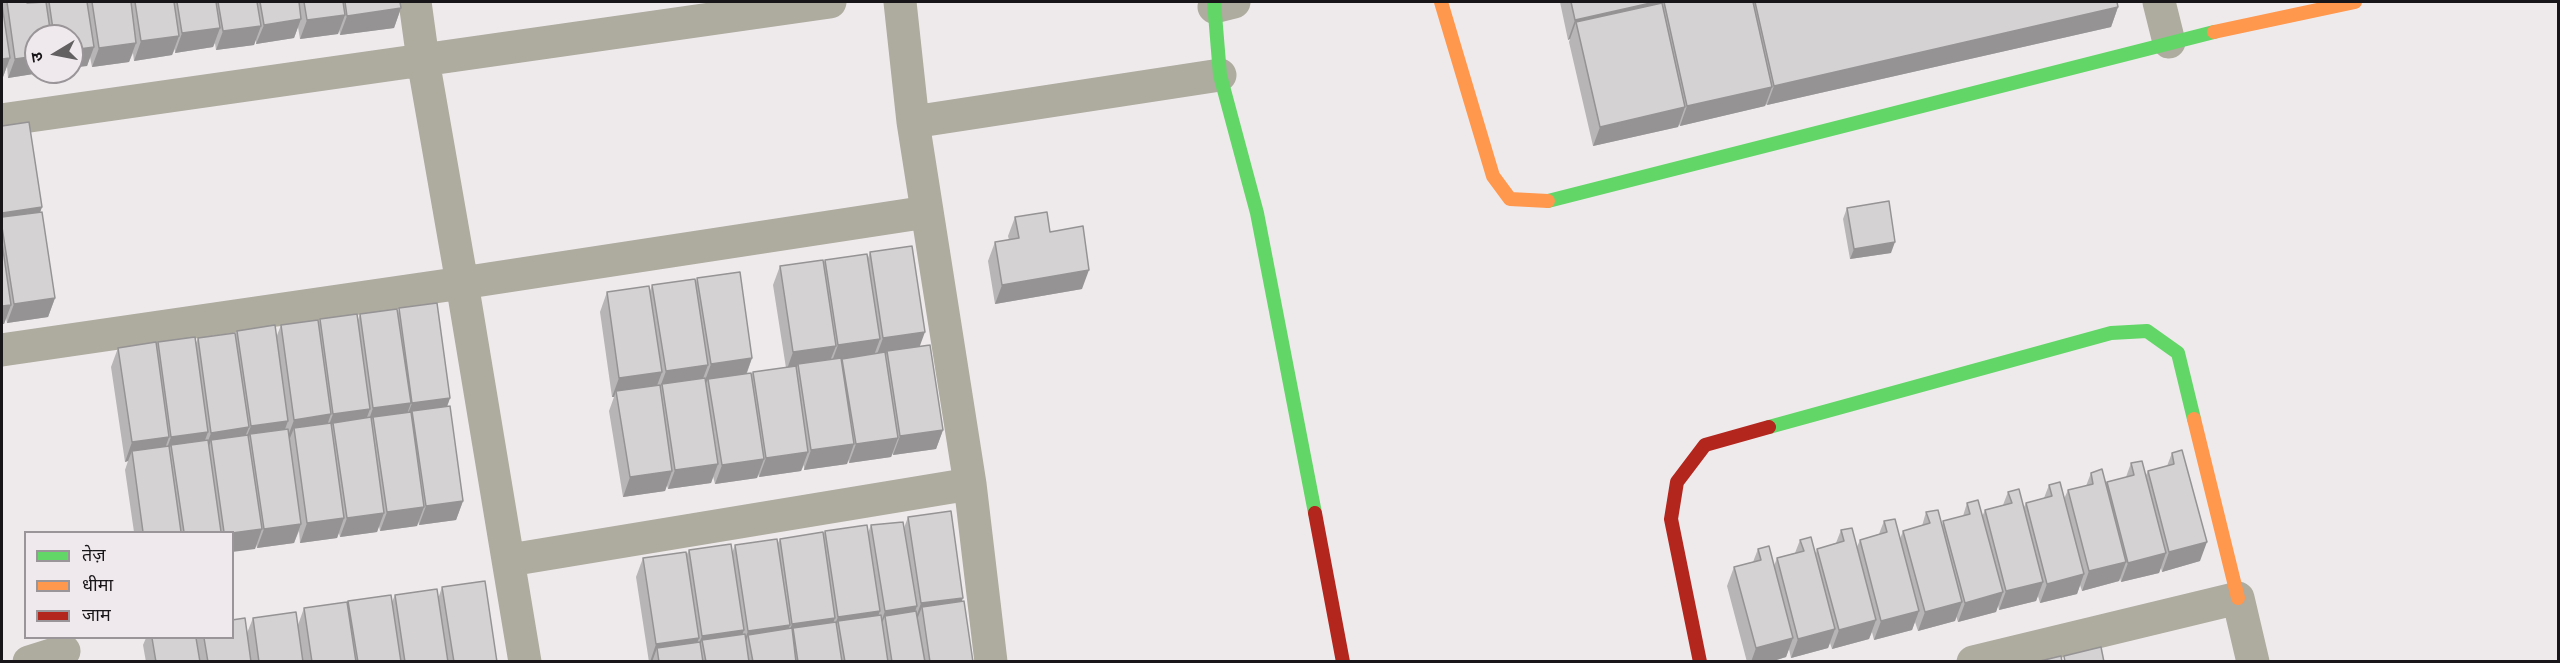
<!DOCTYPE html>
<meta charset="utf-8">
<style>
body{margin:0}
#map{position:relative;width:2560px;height:663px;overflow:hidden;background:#eeeaec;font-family:"Sofia Sans Condensed","Noto Sans Devanagari",sans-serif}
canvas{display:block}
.frame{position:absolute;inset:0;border:3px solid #181618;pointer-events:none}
.legend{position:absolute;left:24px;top:531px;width:210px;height:108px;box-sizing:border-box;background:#efe9ed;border:2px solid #999598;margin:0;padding:8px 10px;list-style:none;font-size:18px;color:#181618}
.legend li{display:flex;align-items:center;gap:12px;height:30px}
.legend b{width:30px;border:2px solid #999598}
.north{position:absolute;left:24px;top:24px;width:60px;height:60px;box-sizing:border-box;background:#efe9ed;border:2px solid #999598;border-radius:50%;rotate:260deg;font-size:16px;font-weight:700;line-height:24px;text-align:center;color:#181618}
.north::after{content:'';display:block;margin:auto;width:21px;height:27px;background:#636062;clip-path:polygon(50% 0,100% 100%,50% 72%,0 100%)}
</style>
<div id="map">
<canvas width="2560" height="663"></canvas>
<div class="frame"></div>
<ul class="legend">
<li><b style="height:8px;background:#63d668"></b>तेज़</li>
<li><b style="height:8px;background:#ff974d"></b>धीमा</li>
<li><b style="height:8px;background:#b3261e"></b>जाम</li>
</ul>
<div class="north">उ</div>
</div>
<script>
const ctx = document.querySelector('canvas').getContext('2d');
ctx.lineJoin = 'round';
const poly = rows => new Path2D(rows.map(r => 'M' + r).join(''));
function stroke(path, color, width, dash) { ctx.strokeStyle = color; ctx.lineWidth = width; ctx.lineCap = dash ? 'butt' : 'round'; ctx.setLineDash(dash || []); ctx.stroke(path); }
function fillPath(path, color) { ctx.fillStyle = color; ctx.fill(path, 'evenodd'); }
stroke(poly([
 [415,2,423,60,462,283,927,212],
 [900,2,913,122,970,484,991,662],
 [2159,2,2169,42],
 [1214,7,1234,2],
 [2,120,830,2],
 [913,122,1220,75],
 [2,350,462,283,525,662],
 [510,560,970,484],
 [29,662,64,651],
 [1973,662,2238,598,2253,662]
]), '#aeab9f', 33);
stroke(poly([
 [1214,2,1220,75,1257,213,1315,513],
 [1548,201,2214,32],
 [1769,427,2111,333,2147,331,2178,353,2194,419]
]), '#63d668', 14);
stroke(poly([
 [1441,2,1493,176,1510,199,1548,201],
 [2214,32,2355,2],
 [2194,419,2238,598]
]), '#ff974d', 14);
stroke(poly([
 [1315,513,1343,662],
 [1700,662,1671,519,1677,482,1705,445,1769,427]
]), '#b3261e', 14);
fillPath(poly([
 [2,2,27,2,27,3,39,2,400,2,401,8,394,28,340,35,339,29,338,34,300,39,298,27,294,38,256,44,256,39,254,45,216,50,215,43,213,47,175,53,175,49,172,55,134,61,133,53,129,62,92,67,90,57,87,66,72,36,36,36,36,72,46,72,8,78,7,66,3,77,2,77],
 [1560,2,2117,2,2118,7,2111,27,1767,105,1766,104,1765,106,1680,126,1679,124,1678,127,1593,146,1569,42,1570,39,1568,40],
 [2,126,42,207,40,212,55,298,48,317,7,323,6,318,4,324,2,324],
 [1847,208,1891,253,1850,259,1843,219],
 [1015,217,1082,289,995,304,988,261,995,242,1009,240,1008,236],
 [870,252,920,346,943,430,936,449,893,455,893,453,891,457,849,463,848,459,847,464,804,470,804,465,801,471,759,477,758,474,757,478,715,484,713,476,711,483,668,489,667,485,665,491,623,497,609,411,614,397,612,397,600,312,607,292,650,291,652,285,696,282,697,278,752,358,747,373,751,375,753,372,786,368,773,285,780,266,823,264,825,260,868,258],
 [399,308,450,398,447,407,463,501,456,520,419,525,418,521,417,526,380,531,379,526,377,532,340,537,339,533,337,538,300,543,299,531,294,543,257,548,256,544,255,549,232,532,134,532,125,470,128,461,125,462,111,367,118,348,156,345,158,342,196,343,198,338,235,336,237,331,276,338,281,325,318,324,320,319,358,320,360,314,398,313],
 [2172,453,2200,561,2162,572,2161,568,2159,573,2121,582,2120,578,2119,581,2082,591,2080,585,2077,594,2040,603,2038,596,2036,601,1999,610,1998,605,1996,612,1958,622,1956,616,1955,621,1918,631,1915,622,1912,630,1874,640,1872,632,1869,639,1832,649,1830,643,1828,648,1791,658,1789,649,1786,657,1770,662,1747,662,1727,586,1734,567,1753,562,1758,549,1774,566,1777,558,1795,553,1800,540,1816,553,1817,549,1836,543,1841,530,1857,547,1860,540,1879,534,1884,521,1900,539,1903,531,1922,526,1926,512,1942,526,1943,521,1963,516,1967,503,1982,517,1985,510,2003,505,2008,492,2024,507,2026,503,2044,498,2049,485,2064,499,2068,490,2086,486,2091,473,2106,485,2107,482,2126,477,2131,463,2146,475,2148,471,2167,466],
 [908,517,961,601,973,662,649,662,636,577,643,558,686,556,689,550,732,553,735,545,778,543,780,539,823,535,825,531,868,533,871,525,904,528],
 [442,587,497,662,146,662,143,645,146,638,196,638,196,639,197,638,232,638,247,633,253,618,298,625,304,608,347,604,348,601,392,602,395,595,439,596]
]), '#b7b5b5');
fillPath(poly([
 [1655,2,1661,2,1654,20,1576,22,1570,39,1568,40,1575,20],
 [2118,7,2111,27,1767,105,1774,86],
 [401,8,394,28,340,35,347,16],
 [345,15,338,34,300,39,307,20],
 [301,19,294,38,256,44,264,25],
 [261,26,254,45,216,50,223,31],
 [220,28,213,47,175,53,182,33],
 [179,36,172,55,134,61,141,41],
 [136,43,129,62,92,67,99,48],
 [94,47,87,66,72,68,72,50],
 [36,56,36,72,46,72,8,78,15,59],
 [10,58,3,77,2,77,2,59],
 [1772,87,1765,106,1680,126,1687,106],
 [1685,107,1678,127,1593,146,1600,127],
 [42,207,35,227,2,227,2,213],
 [1895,242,1891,253,1850,259,1854,249],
 [1089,270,1082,289,995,304,1002,285],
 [55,298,48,317,7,323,14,304],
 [11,305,4,324,2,324,2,306],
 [925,332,918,351,887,351,886,356,876,357,883,338],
 [880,339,873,358,842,359,841,363,831,364,838,345],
 [836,346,828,366,798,364,796,370,786,372,793,352],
 [752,358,745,377,708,379,706,383,704,383,711,364],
 [708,365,701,384,662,384,659,390,666,371],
 [662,372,655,391,616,391,614,397,612,397,619,378],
 [450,398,443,417,412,411,409,422,405,422,412,403],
 [411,403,404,422,373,417,369,427,366,428,373,408],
 [370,409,363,428,333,423,329,433,326,433,333,414],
 [331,414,324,434,294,428,290,438,287,439,294,420],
 [288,421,281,440,250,434,247,445,243,445,251,426],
 [249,427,241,447,211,440,207,452,204,452,211,433],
 [943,430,936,449,893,455,900,436],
 [208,432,201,451,171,445,167,456,164,456,171,437],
 [169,437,162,457,132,451,128,461,125,462,132,442],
 [898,438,891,457,849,463,856,444],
 [854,444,847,464,804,470,811,450],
 [808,452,801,471,759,477,766,458],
 [764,459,757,478,715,484,722,465],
 [718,464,711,483,668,489,675,470],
 [672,471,665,491,623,497,630,477],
 [463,501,456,520,419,525,426,506],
 [424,507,417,526,380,531,387,512],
 [384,513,377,532,340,537,347,518],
 [344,518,337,538,300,543,307,523],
 [301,524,294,543,257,548,264,529],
 [262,529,255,549,232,552,232,533],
 [2207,542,2200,561,2162,572,2169,552],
 [2166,553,2159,573,2121,582,2128,563],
 [2126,562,2119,581,2082,591,2089,571],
 [2084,574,2077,594,2040,603,2047,584],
 [2043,582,2036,601,1999,610,2006,591],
 [2003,592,1996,612,1958,622,1965,603],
 [963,598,956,617,922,607,916,622,914,623,921,603],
 [1962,602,1955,621,1918,631,1925,612],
 [917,606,910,626,885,616,879,630,878,631,885,611],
 [880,611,873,630,838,621,833,636,830,636,838,617],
 [1919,611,1912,630,1874,640,1881,621],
 [835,618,828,637,793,628,788,643,785,643,792,624],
 [1876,620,1869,639,1832,649,1839,630],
 [790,625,783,644,748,635,743,650,741,650,748,631],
 [1835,629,1828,648,1791,658,1798,639],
 [744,630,737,650,702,640,696,655,694,656,702,636],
 [699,638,692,657,657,648,652,662,650,662,656,644],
 [1793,638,1786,657,1770,662,1751,662,1756,648]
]), '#959394');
const building = poly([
 [7,2,27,2,27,3,46,2,51,36,36,36,36,56,15,59,7,2],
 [49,2,87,2,94,47,72,50,72,36,54,36,49,2],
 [92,2,131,2,136,43,99,48,92,2],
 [135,2,174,2,179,36,141,41,135,2],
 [177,2,216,2,220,28,182,33,177,2],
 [218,2,257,2,261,26,223,31,218,2],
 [260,2,299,2,301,19,264,25,260,2],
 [304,2,343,2,345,15,307,20,304,2],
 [345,2,400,2,401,8,347,16,345,2],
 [1571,2,1655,2,1575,20,1571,2],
 [1664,2,1753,2,1772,87,1687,106,1664,2],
 [1755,2,2117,2,2118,7,1774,86,1755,2],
 [1662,3,1685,107,1600,127,1576,22,1662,3],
 [2,5,10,58,2,59,2,5],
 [29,122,42,207,2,213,2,126,29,122],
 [1889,201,1895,242,1854,249,1847,208,1889,201],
 [42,212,55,298,14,304,2,227,2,217,42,212],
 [1047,212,1050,232,1083,226,1089,270,1002,285,995,242,1019,238,1015,217,1047,212],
 [2,243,11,305,2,306,2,243],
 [912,246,925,332,883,338,870,252,912,246],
 [867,254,880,339,838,345,825,260,867,254],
 [823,260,836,346,793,352,780,266,823,260],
 [740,272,752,358,711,364,697,278,740,272],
 [695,279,708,365,666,371,652,285,695,279],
 [649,286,662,372,619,378,607,292,649,286],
 [437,303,450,398,412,403,399,308,437,303],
 [397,309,411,403,373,408,360,314,397,309],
 [357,314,370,409,333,414,320,319,357,314],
 [318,320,331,414,294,420,281,325,318,320],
 [275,325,288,421,251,426,237,331,275,325],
 [235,333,249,427,211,433,198,338,235,333],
 [195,337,208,432,171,437,158,342,195,337],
 [156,342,169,437,132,442,118,348,156,342],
 [930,345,943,430,900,436,887,351,930,345],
 [885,352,898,438,856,444,842,359,885,352],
 [841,358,854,444,811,450,798,364,841,358],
 [796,366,808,452,766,458,753,372,796,366],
 [751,373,764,459,722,465,708,379,751,373],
 [705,378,718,464,675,470,662,384,705,378],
 [660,385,672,471,630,477,616,391,660,385],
 [450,406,463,501,426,506,412,411,450,406],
 [411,412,424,507,387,512,373,417,411,412],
 [371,417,384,513,347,518,333,423,371,417],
 [331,423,344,518,307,523,294,428,331,423],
 [288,429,301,524,264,529,250,434,288,429],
 [248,435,262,529,232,533,232,532,224,532,211,440,248,435],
 [208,440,221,532,184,532,171,445,208,440],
 [169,446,181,532,143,532,132,451,169,446],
 [2182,450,2207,542,2169,552,2148,471,2174,464,2172,453,2182,450],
 [2142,461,2166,553,2128,563,2107,482,2134,475,2131,463,2142,461],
 [2102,469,2126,562,2089,571,2068,490,2093,484,2091,473,2102,469],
 [2060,482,2084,574,2047,584,2026,503,2052,496,2049,485,2060,482],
 [2019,489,2043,582,2006,591,1985,510,2012,503,2008,492,2019,489],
 [1978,500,2003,592,1965,603,1943,521,1970,514,1967,503,1978,500],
 [1938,510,1962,602,1925,612,1903,531,1930,523,1926,512,1938,510],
 [951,511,963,598,921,603,908,517,951,511],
 [1895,519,1919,611,1881,621,1860,540,1887,532,1884,521,1895,519],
 [903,522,917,606,885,611,871,525,903,522],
 [867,525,880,611,838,617,825,531,867,525],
 [1852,528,1876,620,1839,630,1817,549,1844,541,1841,530,1852,528],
 [823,532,835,618,792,624,780,539,823,532],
 [1811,537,1835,629,1798,639,1777,558,1804,551,1800,540,1811,537],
 [777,539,790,625,748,631,735,545,777,539],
 [731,544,744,630,702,636,689,550,731,544],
 [1769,546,1793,638,1756,648,1734,567,1761,560,1758,549,1769,546],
 [686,552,699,638,656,644,643,558,686,552],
 [485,581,497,662,454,662,442,587,485,581],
 [437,589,448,662,405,662,395,595,437,589],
 [391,595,401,662,358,662,348,601,391,595],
 [964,601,973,662,930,662,922,607,964,601],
 [347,602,356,662,312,662,304,608,347,602],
 [916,611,925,662,892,662,885,616,916,611],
 [296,612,303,662,259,662,253,618,296,612],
 [881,615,888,662,845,662,838,621,881,615],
 [245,618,251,662,208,662,204,638,232,638,232,620,245,618],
 [836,622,842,662,798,662,793,628,836,622],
 [792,628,796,662,753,662,748,635,792,628],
 [745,634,749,662,706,662,702,640,745,634],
 [152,638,196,638,200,662,156,662,152,638],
 [700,642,703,662,659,662,657,648,700,642],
 [2101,647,2104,662,2065,662,2064,656,2101,647],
 [2061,656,2062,662,2036,662,2061,656]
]);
fillPath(building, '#d5d2d3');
stroke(building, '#959394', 1.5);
</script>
